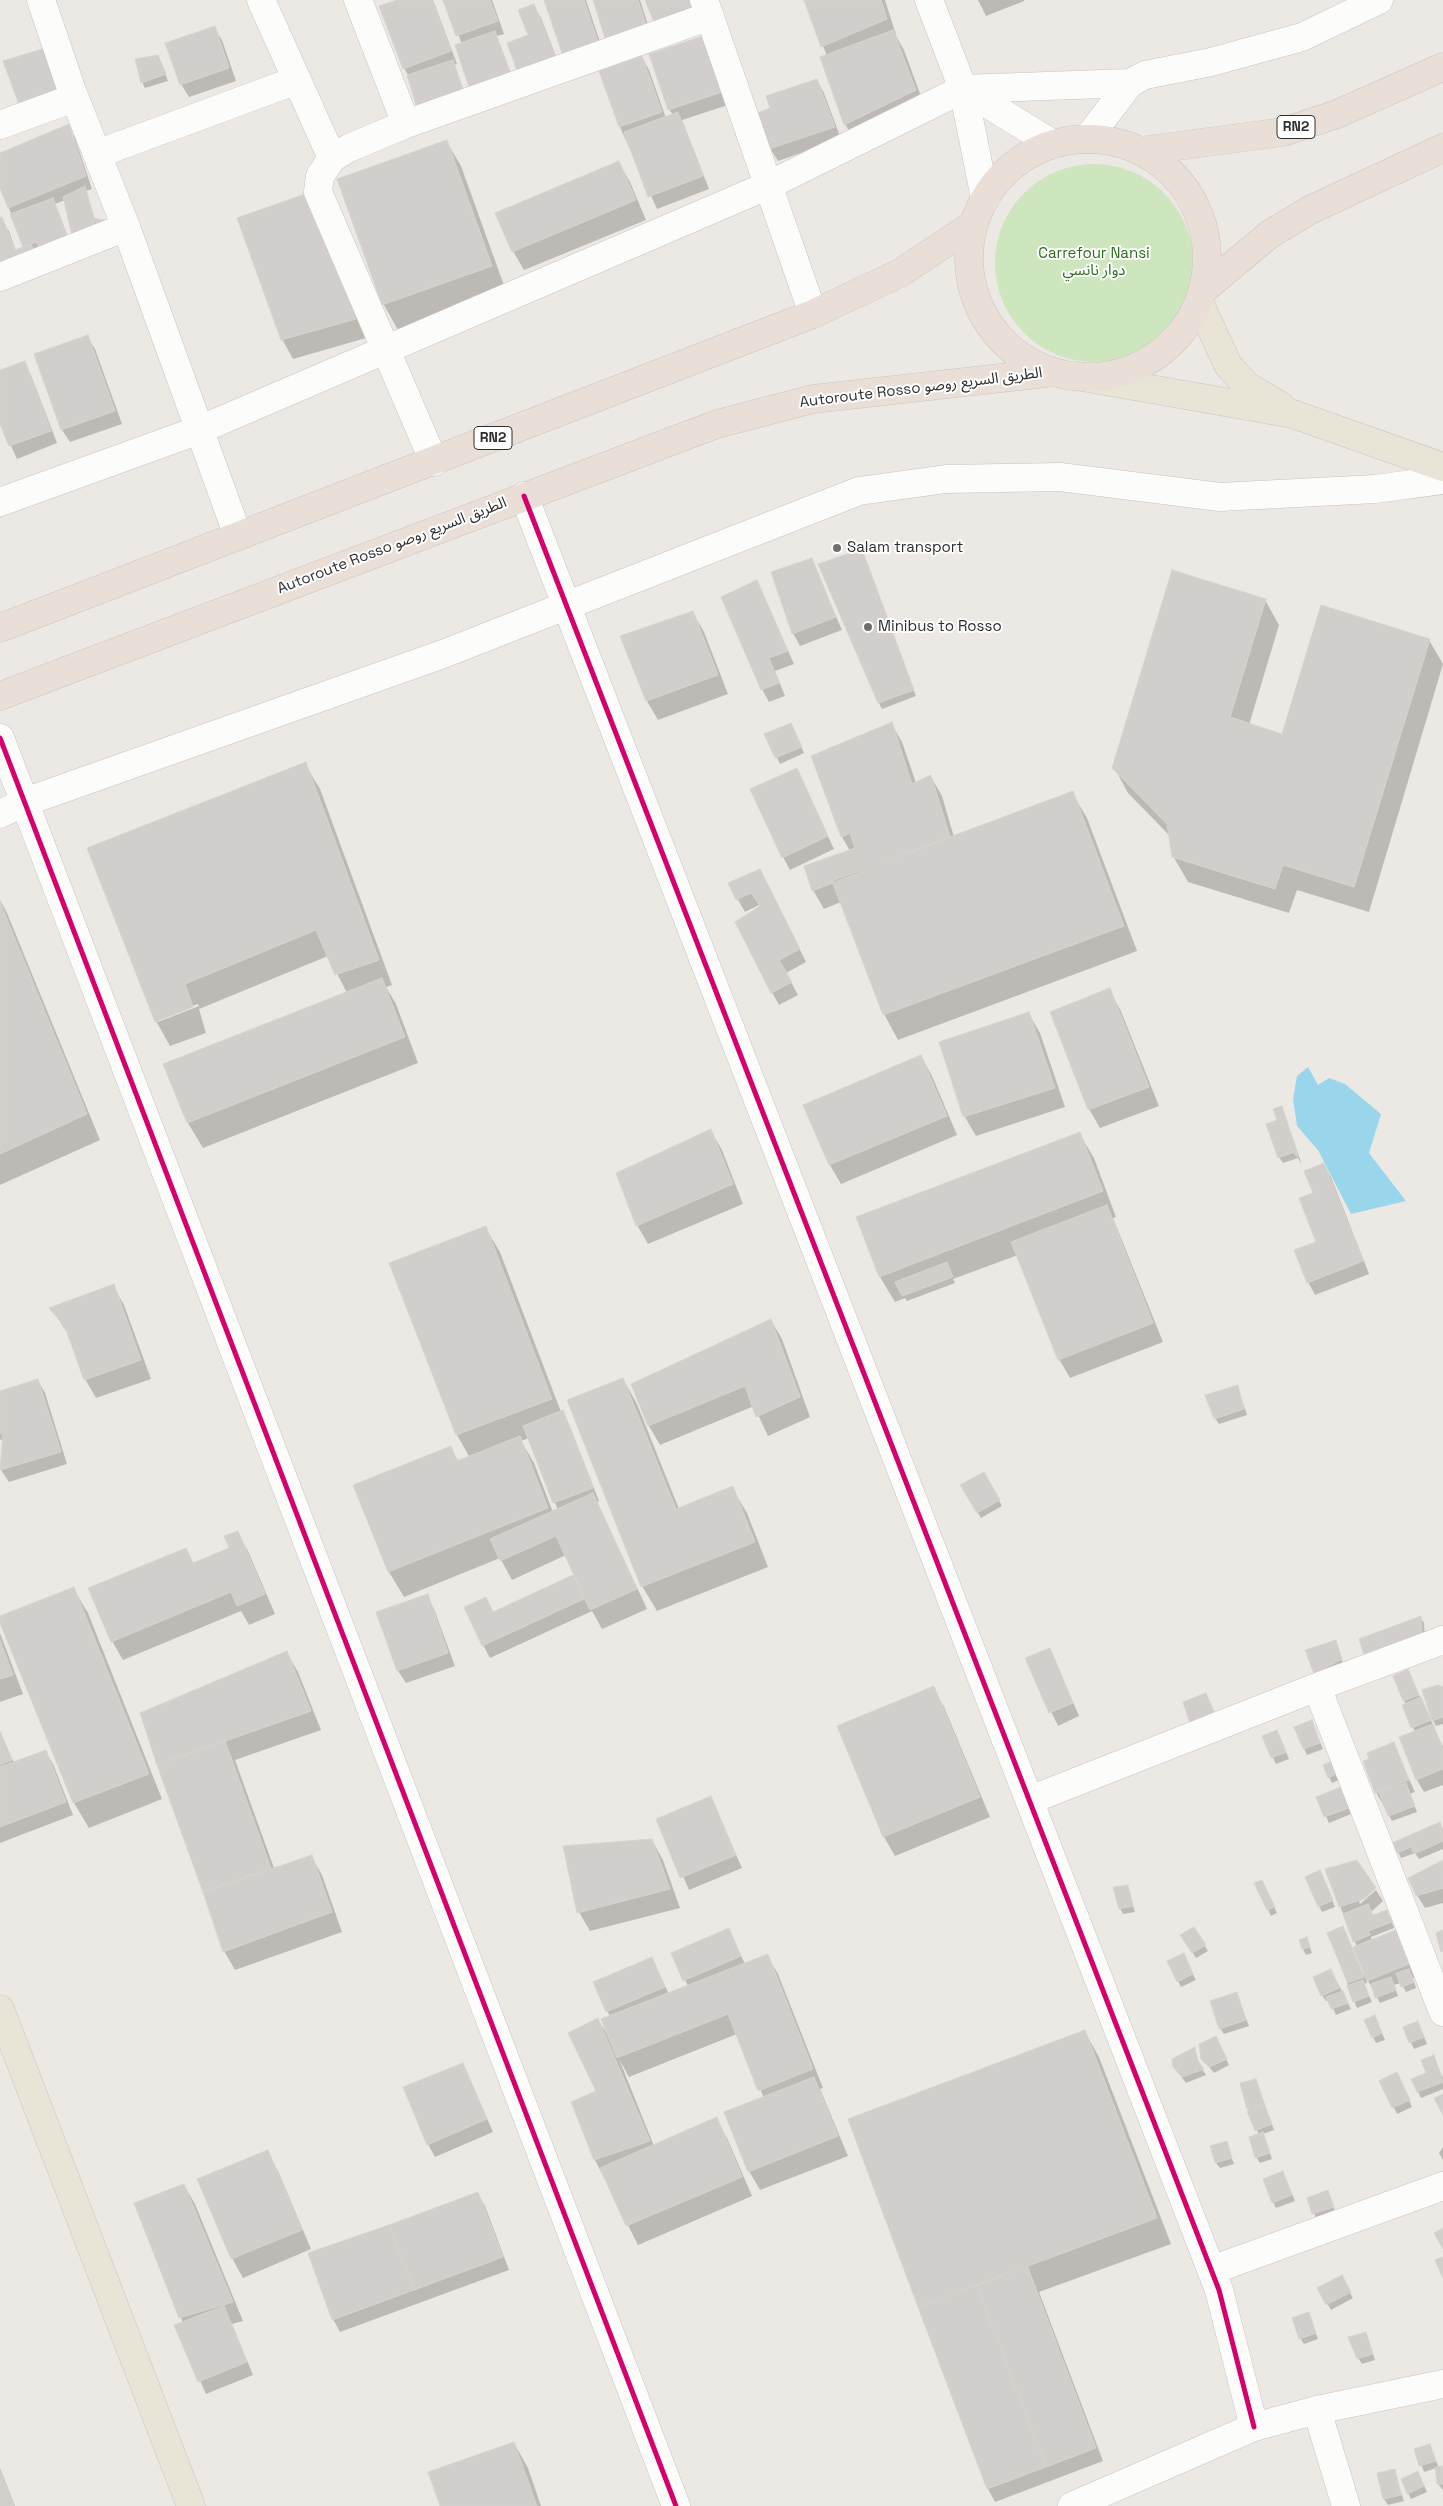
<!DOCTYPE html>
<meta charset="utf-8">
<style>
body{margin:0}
canvas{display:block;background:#ece8e4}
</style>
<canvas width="1443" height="2506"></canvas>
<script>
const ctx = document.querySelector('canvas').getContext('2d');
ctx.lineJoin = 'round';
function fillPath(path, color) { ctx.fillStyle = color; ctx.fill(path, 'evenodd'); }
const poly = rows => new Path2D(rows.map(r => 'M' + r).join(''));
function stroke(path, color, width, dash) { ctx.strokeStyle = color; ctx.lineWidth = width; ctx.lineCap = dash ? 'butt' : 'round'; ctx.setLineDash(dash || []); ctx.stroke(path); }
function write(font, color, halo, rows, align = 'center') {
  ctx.font = font + ' "Space Grotesk","Noto Sans Arabic",sans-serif'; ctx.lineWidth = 4; ctx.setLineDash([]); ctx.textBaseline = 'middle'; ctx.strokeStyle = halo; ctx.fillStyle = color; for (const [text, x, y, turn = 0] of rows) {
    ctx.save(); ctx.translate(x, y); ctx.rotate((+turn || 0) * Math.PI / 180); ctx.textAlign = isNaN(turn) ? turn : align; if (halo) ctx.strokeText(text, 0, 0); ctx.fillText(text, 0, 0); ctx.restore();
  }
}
fillPath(poly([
 '995 263a99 99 0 1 1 198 0a99 99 0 1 1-198 0Z'
]), '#cee6be');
fillPath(poly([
 [1308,1067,1318,1085,1329,1078,1345,1084,1381,1114,1369,1153,1406,1201,1351,1214,1318,1150,1297,1126,1293,1099,1297,1076]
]), '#99d6ec');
fillPath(poly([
 [400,0,433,0,457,64,454,65,471,109,408,75,404,68],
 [444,0,492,0,504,34,497,36,518,93,462,44],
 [548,0,586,0,605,57],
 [594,0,640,0,653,40],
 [805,0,885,0,897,38,904,50,926,110,856,143,845,124,827,56],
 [978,0,1024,0,1024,1,986,16],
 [534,6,541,18,562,72,529,36],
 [214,28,222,40,236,81,189,97,181,84],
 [706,36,731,104,682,120,709,189,657,209,620,127,600,72,642,57,649,70,666,118,673,115,669,109],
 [161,62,168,81,145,88,142,82],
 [817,80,824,93,841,139,778,161,770,148,772,109],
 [68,126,75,138,92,189,86,191,95,220,77,241,65,200,55,204,75,254,7,283,0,219,9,231,16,251,24,248,0,184,0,154],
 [446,141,461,166,506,291,398,330,384,305,338,180],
 [619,163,630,182,646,220,524,270,513,251],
 [310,194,366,338,293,359,282,339],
 [87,336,95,349,122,424,70,442,62,430,36,354],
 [24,363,31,375,57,443,17,459,0,421,0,372],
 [861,551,916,696,882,709,879,703],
 [811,559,842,630,800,646,793,633],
 [757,582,794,664,775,671,785,696,769,702,762,689],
 [1265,600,1279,625,1249,725,1283,735,1429,640,1443,664,1369,912,1297,890,1289,913,1188,882,1173,856,1170,836,1128,793,1114,767],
 [693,613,704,632,728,694,658,720,647,701,622,637],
 [891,723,902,742,916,783,931,777,942,796,954,837,1072,793,1087,818,1137,951,898,1040,884,1014,841,902,824,909,813,890,850,851,842,837,812,756],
 [794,730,804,753,780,764,766,735],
 [305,764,320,789,392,985,386,987,396,1004,418,1063,203,1148,188,1123,165,1065,347,993,328,956,199,1009,206,1033,170,1046,156,1021],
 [198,1004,199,1006,158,1022,158,1019],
 [796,769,834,849,790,870,783,857],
 [767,883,806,962,786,973,798,995,779,1005,772,992,761,907,759,905,745,912,729,884],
 [0,900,7,913,100,1140,0,1185],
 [1109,990,1120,1009,1159,1106,1100,1128,1089,1109],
 [1029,1014,1040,1033,1065,1107,976,1136,965,1117,940,1043],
 [921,1056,932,1076,957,1135,841,1184,830,1165,804,1105],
 [1281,1108,1284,1113,1302,1165,1298,1158,1283,1163,1279,1157],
 [711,1131,722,1150,743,1204,648,1244,637,1225],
 [1079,1133,1094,1158,1116,1217,1113,1218,1163,1342,1070,1378,1059,1359,1018,1255,953,1279,955,1283,907,1301,905,1298,895,1302,880,1277,858,1218],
 [1324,1164,1331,1177,1369,1274,1315,1295,1308,1282,1317,1242],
 [485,1227,500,1252,561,1412,569,1424,599,1501,597,1502,647,1609,602,1629,592,1611,490,1658,483,1645,486,1598,494,1613,573,1576,577,1583,579,1583,566,1555,512,1580,500,1558,404,1597,389,1572,354,1486,450,1447,459,1462,470,1458,457,1435,391,1263],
 [529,1438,558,1510,553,1512,534,1463,521,1441],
 [113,1286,124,1305,151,1379,96,1398,85,1379,70,1337,51,1308],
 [771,1320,782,1339,810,1417,768,1436,754,1406,660,1445,649,1426,632,1384],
 [623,1379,637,1404,679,1509,732,1488,747,1513,768,1567,657,1611,642,1586],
 [38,1381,45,1393,67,1464,9,1482,1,1470,3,1441,0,1439,0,1392],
 [1237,1386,1247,1415,1219,1424,1215,1418],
 [984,1473,1002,1506,981,1518,962,1486],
 [237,1532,248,1551,275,1614,249,1625,241,1611,123,1660,112,1641,185,1549,194,1564,231,1549],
 [73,1588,88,1613,162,1799,89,1828,74,1803,0,1619,0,1617],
 [427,1596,434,1609,455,1666,406,1683,398,1671,378,1613],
 [1420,1617,1424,1623,1425,1640,1360,1639],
 [0,1633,23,1694,0,1702],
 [1335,1642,1344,1666,1315,1673],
 [1050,1649,1079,1716,1058,1726,1026,1659],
 [287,1653,298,1672,321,1730,235,1760,274,1868,311,1856,322,1875,342,1932,235,1970,224,1951,142,1714],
 [1394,1676,1411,1677,1443,1747,1443,1785,1424,1792,1417,1780,1415,1732,1403,1706,1406,1705],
 [933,1688,944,1707,990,1817,895,1856,884,1837,838,1726],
 [1443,1688,1443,1724,1436,1726,1433,1720],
 [1295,1728,1314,1728,1323,1749,1307,1755],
 [0,1731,14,1763,45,1751,53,1764,73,1815,0,1843],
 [1263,1737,1280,1737,1289,1759,1276,1764],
 [1393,1744,1415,1792,1410,1794,1417,1812,1392,1821,1376,1792],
 [1331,1763,1339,1780,1332,1783,1329,1777],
 [1344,1795,1351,1814,1329,1823,1318,1798],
 [711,1798,742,1868,689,1890,658,1819],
 [1443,1831,1443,1849,1419,1859,1415,1853,1401,1858,1398,1852],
 [652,1840,663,1860,680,1908,590,1931,579,1912],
 [1443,1861,1443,1903,1425,1908,1417,1895],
 [1323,1878,1335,1907,1322,1912,1319,1906],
 [1256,1884,1265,1887,1277,1913,1271,1916],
 [1127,1886,1135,1912,1123,1914,1120,1908],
 [1375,1888,1359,1902,1360,1904,1376,1890,1383,1901,1371,1912,1373,1916,1390,1917,1394,1928,1371,1937,1372,1941,1396,1932,1416,1977,1413,1978,1416,1988,1406,1992,1401,1983,1394,1985,1398,1996,1380,2003,1366,1977,1367,1983,1364,1984,1372,2002,1357,2008,1328,1934,1346,1933,1363,1974,1365,1973,1357,1947,1340,1906],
 [1194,1929,1208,1951,1196,1958,1182,1936],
 [729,1930,745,1964,767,1955,778,1974,823,2088,820,2089,848,2156,760,2190,749,2171,764,2098,737,2034,629,2077,619,2059,654,2146,716,2119,727,2138,752,2196,638,2245,595,2160,572,2103,597,2092,598,2020,611,2039,611,2017,607,2011,652,1959,669,1994,688,1986,672,1954],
 [1307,1939,1312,1953,1306,1955,1303,1949],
 [1186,1961,1196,1980,1181,1987,1178,1981],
 [1334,1976,1351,2009,1336,2015,1329,2000,1326,2001,1322,1995],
 [1236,1993,1249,2026,1224,2034,1220,2028],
 [1375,2017,1385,2040,1376,2043,1373,2037],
 [1404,2028,1421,2029,1427,2044,1414,2049],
 [1085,2032,1099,2057,1171,2244,1039,2292,1103,2461,995,2502,988,2489,919,2306],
 [1219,2044,1229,2065,1214,2073,1202,2058],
 [1195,2049,1199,2064,1206,2075,1186,2083,1174,2067],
 [1433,2056,1443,2078,1443,2089,1421,2098,1412,2079,1428,2073],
 [463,2064,493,2132,435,2157,428,2144],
 [1400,2079,1412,2107,1397,2114,1381,2081],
 [1256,2080,1274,2130,1263,2134,1272,2159,1260,2163,1256,2157,1259,2135,1248,2108],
 [1226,2143,1234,2164,1220,2168,1216,2163],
 [1443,2147,1443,2160,1439,2153],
 [267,2152,278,2171,311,2249,243,2278,232,2258],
 [1286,2179,1295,2201,1276,2208,1273,2202],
 [184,2185,195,2204,243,2321,232,2324,253,2375,206,2394,176,2326,183,2323,136,2203],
 [1328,2192,1336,2213,1317,2220,1308,2199],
 [478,2194,485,2206,509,2270,340,2332,333,2319],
 [1341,2277,1353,2298,1331,2310,1319,2289],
 [1308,2313,1318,2339,1304,2344,1300,2338],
 [1366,2333,1375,2360,1362,2364,1358,2358],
 [514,2443,528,2468,541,2506,441,2506],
 [1430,2446,1439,2468,1443,2468,1443,2490,1438,2484,1436,2468,1424,2472,1416,2450],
 [0,2468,15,2506,0,2506],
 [1394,2471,1404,2501,1388,2505,1384,2499],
 [1421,2479,1427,2492,1411,2499,1408,2493]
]), '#0003');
const building = poly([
 [397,0,432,0,451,51,403,69,379,6,397,0],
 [443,0,490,0,498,21,456,36,443,0],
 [544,0,584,0,599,45,563,56,544,0],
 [593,0,638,0,647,28,606,41,593,0],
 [645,0,689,0,692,7,654,22,645,0],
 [804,0,881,0,887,19,821,47,804,0],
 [534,4,556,59,518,73,507,43,528,35,518,10,534,4],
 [215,26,229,68,180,85,165,43,215,26],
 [893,30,916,90,844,125,820,57,893,30],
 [495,31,512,80,471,93,455,45,495,31],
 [706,35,725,91,668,110,649,54,706,35],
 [49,47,63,94,21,110,3,61,49,47],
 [158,55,166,74,141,83,135,59,158,55],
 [642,56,662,112,619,127,599,71,642,56],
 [453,60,465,96,418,111,407,75,453,60],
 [817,79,835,127,769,149,755,114,770,108,766,96,817,79],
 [678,112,703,176,648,197,624,132,678,112],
 [69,124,86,176,8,208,0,188,0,153,69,124],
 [447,140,492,266,382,305,337,179,447,140],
 [619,161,636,200,512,252,495,213,619,161],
 [85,186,94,218,113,222,72,235,63,197,85,186],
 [311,192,356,319,281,340,237,218,311,192],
 [53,198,69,241,41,252,37,242,23,247,10,214,53,198],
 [0,217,2,217,15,250,31,244,36,257,0,271,0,217],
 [88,335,115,411,61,430,34,354,88,335],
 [25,361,51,431,9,446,0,424,0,370,25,361],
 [862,549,914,690,878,703,818,564,862,549],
 [812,558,836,617,792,634,771,572,812,558],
 [1172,570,1266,599,1230,717,1282,734,1321,605,1430,639,1354,887,1283,865,1275,889,1172,857,1167,824,1112,768,1172,570],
 [757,580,788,651,769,658,779,683,761,690,721,597,757,580],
 [693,611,718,675,646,701,620,636,693,611],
 [892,722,912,784,931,775,950,837,812,891,804,866,855,848,850,833,841,837,811,756,892,722],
 [791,723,802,747,775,758,764,734,791,723],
 [306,762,379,960,335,975,316,930,185,984,193,1007,155,1022,87,848,306,762],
 [797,768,828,836,782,858,750,789,797,768],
 [1073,791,1124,926,883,1015,832,881,1073,791],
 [760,869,800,949,779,960,792,982,771,993,735,922,760,906,751,893,736,900,728,883,760,869],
 [0,902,87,1114,0,1154,0,902],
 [382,978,405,1037,187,1123,163,1064,382,978],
 [1110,988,1149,1087,1088,1110,1050,1012,1110,988],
 [1029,1012,1055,1088,963,1117,939,1042,1029,1012],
 [921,1055,947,1116,829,1165,803,1105,921,1055],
 [1282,1106,1298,1156,1296,1156,1294,1152,1278,1158,1266,1124,1277,1120,1273,1109,1282,1106],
 [711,1129,733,1184,636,1226,616,1173,711,1129],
 [1080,1132,1103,1191,879,1277,856,1217,1080,1132],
 [1324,1163,1363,1261,1307,1283,1294,1250,1316,1242,1299,1198,1313,1193,1304,1171,1324,1163],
 [1107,1205,1153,1323,1058,1360,1011,1242,1107,1205],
 [486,1226,552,1399,456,1435,389,1263,486,1226],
 [947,1262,953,1277,902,1296,895,1282,947,1262],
 [114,1284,141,1360,84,1380,65,1327,49,1308,114,1284],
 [771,1319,800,1397,756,1417,745,1386,648,1426,631,1384,771,1319],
 [623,1378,676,1509,733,1486,755,1542,641,1587,567,1400,623,1378],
 [38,1379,61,1452,0,1470,3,1435,0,1433,0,1391,38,1379],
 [1238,1385,1244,1409,1214,1419,1205,1395,1238,1385],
 [563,1410,593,1488,553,1503,523,1426,563,1410],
 [520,1436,548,1508,388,1572,353,1485,451,1446,457,1461,520,1436],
 [984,1472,1000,1500,977,1513,960,1485,984,1472],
 [593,1493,637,1589,590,1610,556,1536,500,1561,490,1539,593,1493],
 [238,1531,265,1594,237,1606,231,1592,111,1642,88,1588,186,1548,193,1563,229,1548,224,1536,238,1531],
 [573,1575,584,1599,482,1646,464,1607,486,1597,493,1612,573,1575],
 [74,1587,149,1774,73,1803,0,1623,0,1616,74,1587],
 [428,1594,448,1653,397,1671,376,1612,428,1594],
 [1421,1616,1422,1634,1364,1655,1359,1639,1421,1616],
 [0,1640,13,1675,0,1679,0,1640],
 [1336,1640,1342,1659,1314,1674,1305,1650,1336,1640],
 [1050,1648,1073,1703,1049,1713,1025,1658,1050,1648],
 [287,1651,311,1711,157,1765,140,1713,287,1651],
 [1408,1669,1419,1695,1403,1701,1393,1676,1408,1669],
 [1438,1685,1443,1687,1443,1717,1432,1721,1422,1690,1438,1685],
 [934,1686,980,1797,883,1837,837,1726,934,1686],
 [1206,1693,1215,1714,1190,1723,1183,1702,1206,1693],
 [1421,1697,1431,1720,1411,1728,1402,1705,1421,1697],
 [1312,1720,1320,1743,1303,1749,1294,1727,1312,1720],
 [1433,1724,1443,1750,1443,1769,1416,1780,1399,1737,1433,1724],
 [1277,1730,1286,1752,1271,1758,1262,1736,1277,1730],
 [0,1731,12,1760,0,1765,0,1731],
 [225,1741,271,1868,203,1892,157,1765,225,1741],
 [1394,1742,1409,1780,1375,1793,1363,1761,1369,1759,1367,1753,1394,1742],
 [46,1750,66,1802,0,1827,0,1767,46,1750],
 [1332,1761,1336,1774,1328,1778,1323,1765,1332,1761],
 [1406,1783,1415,1806,1388,1816,1379,1792,1406,1783],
 [1341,1787,1349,1808,1324,1817,1316,1797,1341,1787],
 [711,1796,736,1855,680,1878,656,1819,711,1796],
 [1440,1822,1443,1830,1443,1841,1414,1854,1411,1847,1397,1853,1392,1843,1440,1822],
 [652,1839,670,1889,577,1913,563,1846,652,1839],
 [312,1855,332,1912,223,1952,203,1892,312,1855],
 [1357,1860,1376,1888,1364,1899,1339,1907,1325,1869,1357,1860],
 [1443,1860,1443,1888,1416,1896,1408,1878,1443,1860],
 [1320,1870,1333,1900,1318,1907,1305,1877,1320,1870],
 [1262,1880,1275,1907,1267,1910,1254,1883,1262,1880],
 [1128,1885,1133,1906,1119,1909,1113,1887,1128,1885],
 [1368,1904,1373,1915,1387,1910,1392,1922,1368,1931,1370,1935,1353,1942,1343,1914,1368,1904],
 [1343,1926,1364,1977,1348,1983,1327,1933,1343,1926],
 [1194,1927,1206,1945,1192,1953,1180,1935,1194,1927],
 [729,1928,741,1956,683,1981,671,1953,729,1928],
 [1396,1930,1409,1964,1367,1981,1353,1947,1396,1930],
 [1443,1930,1443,1951,1441,1952,1436,1933,1443,1930],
 [1307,1937,1310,1947,1302,1949,1299,1940,1307,1937],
 [1184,1953,1193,1974,1177,1982,1167,1961,1184,1953],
 [768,1954,813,2069,758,2091,728,2014,617,2058,601,2019,768,1954],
 [652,1957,665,1987,606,2012,593,1982,652,1957],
 [1331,1969,1339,1988,1321,1996,1313,1977,1331,1969],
 [1409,1969,1414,1982,1401,1987,1396,1973,1409,1969],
 [1391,1977,1396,1990,1375,1998,1371,1984,1391,1977],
 [1363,1980,1369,1996,1353,2002,1347,1986,1363,1980],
 [1343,1991,1348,2003,1331,2009,1326,1997,1343,1991],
 [1237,1992,1246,2020,1219,2029,1210,2001,1237,1992],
 [1375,2015,1382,2033,1372,2038,1364,2020,1375,2015],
 [598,2018,650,2141,594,2160,571,2102,596,2091,568,2033,598,2018],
 [1418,2021,1424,2037,1409,2043,1403,2027,1418,2021],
 [1085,2030,1157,2218,918,2307,848,2119,1085,2030],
 [1216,2036,1227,2059,1209,2067,1201,2059,1199,2044,1216,2036],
 [1195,2047,1196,2058,1204,2069,1182,2077,1173,2067,1172,2059,1195,2047],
 [1434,2055,1443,2082,1417,2092,1411,2079,1426,2073,1421,2060,1434,2055],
 [463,2063,487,2119,427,2145,403,2087,463,2063],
 [1397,2072,1410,2100,1392,2108,1379,2081,1397,2072],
 [814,2077,838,2136,748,2172,724,2112,814,2077],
 [1256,2079,1264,2104,1247,2109,1240,2083,1256,2079],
 [1443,2094,1443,2115,1434,2098,1443,2094],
 [1264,2104,1272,2124,1255,2131,1247,2111,1264,2104],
 [717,2117,742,2177,626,2226,600,2168,717,2117],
 [1263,2132,1270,2153,1255,2158,1249,2137,1263,2132],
 [1227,2141,1232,2158,1215,2163,1210,2146,1227,2141],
 [268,2150,302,2230,231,2259,197,2179,268,2150],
 [1283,2171,1292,2195,1272,2203,1263,2179,1283,2171],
 [184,2184,233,2302,179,2318,134,2203,184,2184],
 [1328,2190,1334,2207,1312,2214,1307,2198,1328,2190],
 [478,2192,503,2257,414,2290,389,2225,478,2192],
 [389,2225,414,2290,332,2320,308,2253,389,2225],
 [1443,2228,1443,2249,1434,2233,1443,2228],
 [1443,2257,1443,2278,1435,2260,1443,2257],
 [1027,2265,1096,2448,1046,2467,977,2285,1027,2265],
 [1342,2275,1351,2292,1326,2305,1317,2288,1342,2275],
 [977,2285,1046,2467,987,2489,918,2307,977,2285],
 [224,2306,247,2362,198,2382,174,2325,224,2306],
 [1309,2312,1316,2333,1299,2339,1292,2318,1309,2312],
 [1366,2332,1373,2354,1357,2359,1348,2337,1366,2332],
 [514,2442,537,2506,440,2506,428,2472,514,2442],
 [1430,2444,1436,2461,1419,2466,1414,2449,1430,2444],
 [1443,2466,1443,2484,1437,2484,1435,2467,1443,2466],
 [1395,2469,1401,2495,1383,2499,1377,2473,1395,2469],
 [0,2471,14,2506,0,2506,0,2471],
 [1418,2471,1424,2486,1407,2494,1401,2479,1418,2471]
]);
fillPath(building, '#d1cecb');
stroke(building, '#d7d4d0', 1);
const minor = poly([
 [41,0,72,91,126,227,238,536],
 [261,0,332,158],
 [358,0,406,124],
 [704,0,813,314],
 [929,0,963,89,985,198],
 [963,89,1053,144],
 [0,125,74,98],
 [1087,139,1130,83,1145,75,1211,62,1302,37,1379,0],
 [97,154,297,80],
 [0,277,126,227],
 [434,462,318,192,320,176,332,158,349,148,406,124,710,16],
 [524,496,1219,2290,1254,2427],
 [0,502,199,430,769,185,963,89,1130,83],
 [0,738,676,2506],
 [0,814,25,802,443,654,859,491,946,479,1060,477,1220,497,1375,489,1443,480],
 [1317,1687,1443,2012],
 [1030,1800,1317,1687,1443,1640],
 [1212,2270,1443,2186],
 [1317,2410,1346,2506],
 [1072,2506,1254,2427,1317,2410,1443,2384]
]);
const major = poly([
 [1199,302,1228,365,1247,386,1281,406],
 [1077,376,1293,414,1443,467],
 [0,2009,191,2506]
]);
const highway = poly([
 '969 258a119 119 0 1 1 238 0a119 119 0 1 1-238 0Z',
 [1140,151,1283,132,1337,114,1443,67],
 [1203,290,1270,234,1310,210,1443,148],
 [0,628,813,314,900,273,974,224],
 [0,696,717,424,813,399,1055,372]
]);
stroke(minor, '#c5c4c5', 29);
stroke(major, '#c6c5c4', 29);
stroke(highway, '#c6c5c4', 29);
stroke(minor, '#fcfcfb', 28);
stroke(major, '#e8e4d6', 28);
stroke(highway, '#eadfd6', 28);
stroke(poly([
 [524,496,1219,2290,1254,2427],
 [0,738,676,2506]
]), '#d6006c', 5);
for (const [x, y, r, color] of [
 [837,548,5,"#706f6e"],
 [868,627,5,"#706f6e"]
]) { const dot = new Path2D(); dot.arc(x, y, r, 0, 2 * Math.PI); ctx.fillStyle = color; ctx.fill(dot); stroke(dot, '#fff', 2); }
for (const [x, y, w] of [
 [1296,127,38],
 [493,438,38]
]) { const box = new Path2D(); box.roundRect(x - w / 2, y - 11.5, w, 23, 4); ctx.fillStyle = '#fff'; ctx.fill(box); stroke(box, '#2e2e2e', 1); }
write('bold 14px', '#2e2e2e', null, [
 ["RN2",1296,127],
 ["RN2",493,438]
]);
write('15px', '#2c6e1b', '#fff', [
 ["Carrefour Nansi",1094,254],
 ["دوار نانسي",1094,271]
]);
write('15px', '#2e2e2e', '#fff', [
 ["Autoroute Rosso الطريق السريع روصو",921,388,-7],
 ["Autoroute Rosso الطريق السريع روصو",392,546,-21]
]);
write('15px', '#2e2e2e', '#fff', [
 ["Salam transport",847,548],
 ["Minibus to Rosso",878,627]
], 'left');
</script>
